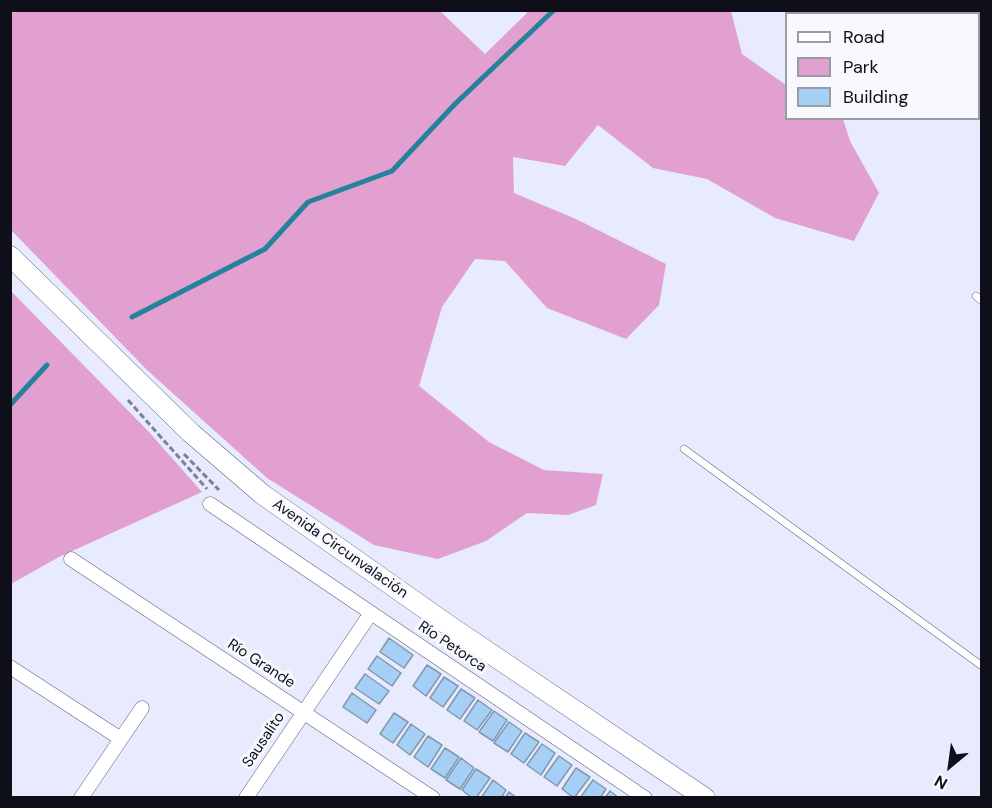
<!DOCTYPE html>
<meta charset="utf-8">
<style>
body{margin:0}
#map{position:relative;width:992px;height:808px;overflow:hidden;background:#e7ebfd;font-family:"DM Sans",sans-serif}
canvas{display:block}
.frame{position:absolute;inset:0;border:12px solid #0e0f19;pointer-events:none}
.legend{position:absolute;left:785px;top:12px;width:195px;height:108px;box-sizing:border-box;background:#f7f9ff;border:2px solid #9a9ba3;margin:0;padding:8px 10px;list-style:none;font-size:18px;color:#0e0f19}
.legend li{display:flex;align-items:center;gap:12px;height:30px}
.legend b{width:30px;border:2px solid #9a9ba3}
.north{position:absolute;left:920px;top:736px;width:60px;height:60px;-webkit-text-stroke:4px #f7f9ff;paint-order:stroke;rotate:209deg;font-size:16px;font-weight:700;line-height:24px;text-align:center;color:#0e0f19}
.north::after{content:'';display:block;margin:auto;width:21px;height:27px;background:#0e0f19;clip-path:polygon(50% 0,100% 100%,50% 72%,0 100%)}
</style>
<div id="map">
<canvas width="992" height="808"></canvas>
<div class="frame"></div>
<ul class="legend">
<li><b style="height:8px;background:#fff"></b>Road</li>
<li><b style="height:16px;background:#e1a0d0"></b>Park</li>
<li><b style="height:16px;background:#a6cff6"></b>Building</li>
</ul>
<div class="north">N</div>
</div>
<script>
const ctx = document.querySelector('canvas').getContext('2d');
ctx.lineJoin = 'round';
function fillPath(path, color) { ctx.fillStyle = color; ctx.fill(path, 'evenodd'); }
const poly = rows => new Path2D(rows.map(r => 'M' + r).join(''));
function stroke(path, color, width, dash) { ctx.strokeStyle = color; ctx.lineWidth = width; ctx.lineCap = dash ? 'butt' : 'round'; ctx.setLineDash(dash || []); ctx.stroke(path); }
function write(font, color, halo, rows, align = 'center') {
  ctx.font = font + ' "DM Sans",sans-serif'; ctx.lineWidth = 6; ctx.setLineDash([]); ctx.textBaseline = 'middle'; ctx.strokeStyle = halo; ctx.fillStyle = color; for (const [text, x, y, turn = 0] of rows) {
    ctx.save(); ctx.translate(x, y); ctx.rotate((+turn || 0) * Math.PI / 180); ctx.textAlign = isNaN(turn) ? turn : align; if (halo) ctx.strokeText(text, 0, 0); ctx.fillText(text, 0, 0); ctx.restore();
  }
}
fillPath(poly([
 [10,11,440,11,485,54,527,13,525,11,731,11,742,54,786,85,786,118,843,119,850,141,879,193,854,241,775,218,707,179,653,168,598,125,565,166,513,157,514,193,576,219,666,264,659,305,626,339,547,308,505,261,475,259,442,307,419,386,489,442,544,470,603,474,596,505,568,515,527,513,486,541,438,559,374,545,267,478,147,370,11,230],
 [10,290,149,432,202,492,59,557,11,584]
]), '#e1a0d0');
stroke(poly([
 [132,317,265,249,308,202,392,171,455,104,554,10],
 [10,405,47,365]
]), '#25829b', 5);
const building = poly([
 [389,638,413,655,404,668,380,652,389,638],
 [377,656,401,673,392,686,368,669,377,656],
 [427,665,441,674,426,696,413,686,427,665],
 [365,674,389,691,379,704,355,688,365,674],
 [444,677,458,686,443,707,430,698,444,677],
 [461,689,475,698,460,719,447,710,461,689],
 [352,693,376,710,367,723,343,707,352,693],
 [478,700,492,710,477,730,464,721,478,700],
 [494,711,507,720,493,741,479,732,494,711],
 [394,713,408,722,393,743,380,734,394,713],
 [509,722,522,731,508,752,494,743,509,722],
 [411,724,425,734,410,755,397,745,411,724],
 [525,733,539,742,524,763,511,754,525,733],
 [428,736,442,745,428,767,414,757,428,736],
 [542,744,555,753,541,775,527,765,542,744],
 [445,748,459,757,445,778,431,769,445,748],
 [559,756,572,765,557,786,544,777,559,756],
 [461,758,474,768,460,789,446,780,461,758],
 [576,768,590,777,574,798,562,789,576,768],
 [476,769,490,778,476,798,472,798,462,790,476,769],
 [493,780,506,790,501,798,481,798,493,780],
 [593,780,606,789,600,798,580,798,593,780],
 [610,791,619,798,605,798,610,791],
 [509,792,517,798,505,798,509,792]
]);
fillPath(building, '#a6cff6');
stroke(building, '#8298ae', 1.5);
const service = poly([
 [976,296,982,301],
 [684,449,982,666]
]);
const minor = poly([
 [210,504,645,798],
 [71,559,433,798],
 [10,667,121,739],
 [81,798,142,708],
 [246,798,371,613]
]);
const secondary = poly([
 [10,256,191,433,262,494,451,627,705,798]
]);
stroke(service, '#60647e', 8);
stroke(minor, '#60647e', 15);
stroke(secondary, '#60647e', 21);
stroke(poly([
 [128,400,207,489],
 [184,454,219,490]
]), '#7e818f', 3, [6, 3]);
stroke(service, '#fff', 7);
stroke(minor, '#fff', 14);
stroke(secondary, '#fff', 20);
write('15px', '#0e0f19', '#f7f9ff', [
 ["Avenida Circunvalación",340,549,35],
 ["Río Petorca",452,647,34],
 ["Río Grande",261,664,33],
 ["Sausalito",264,740,-56]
]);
</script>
